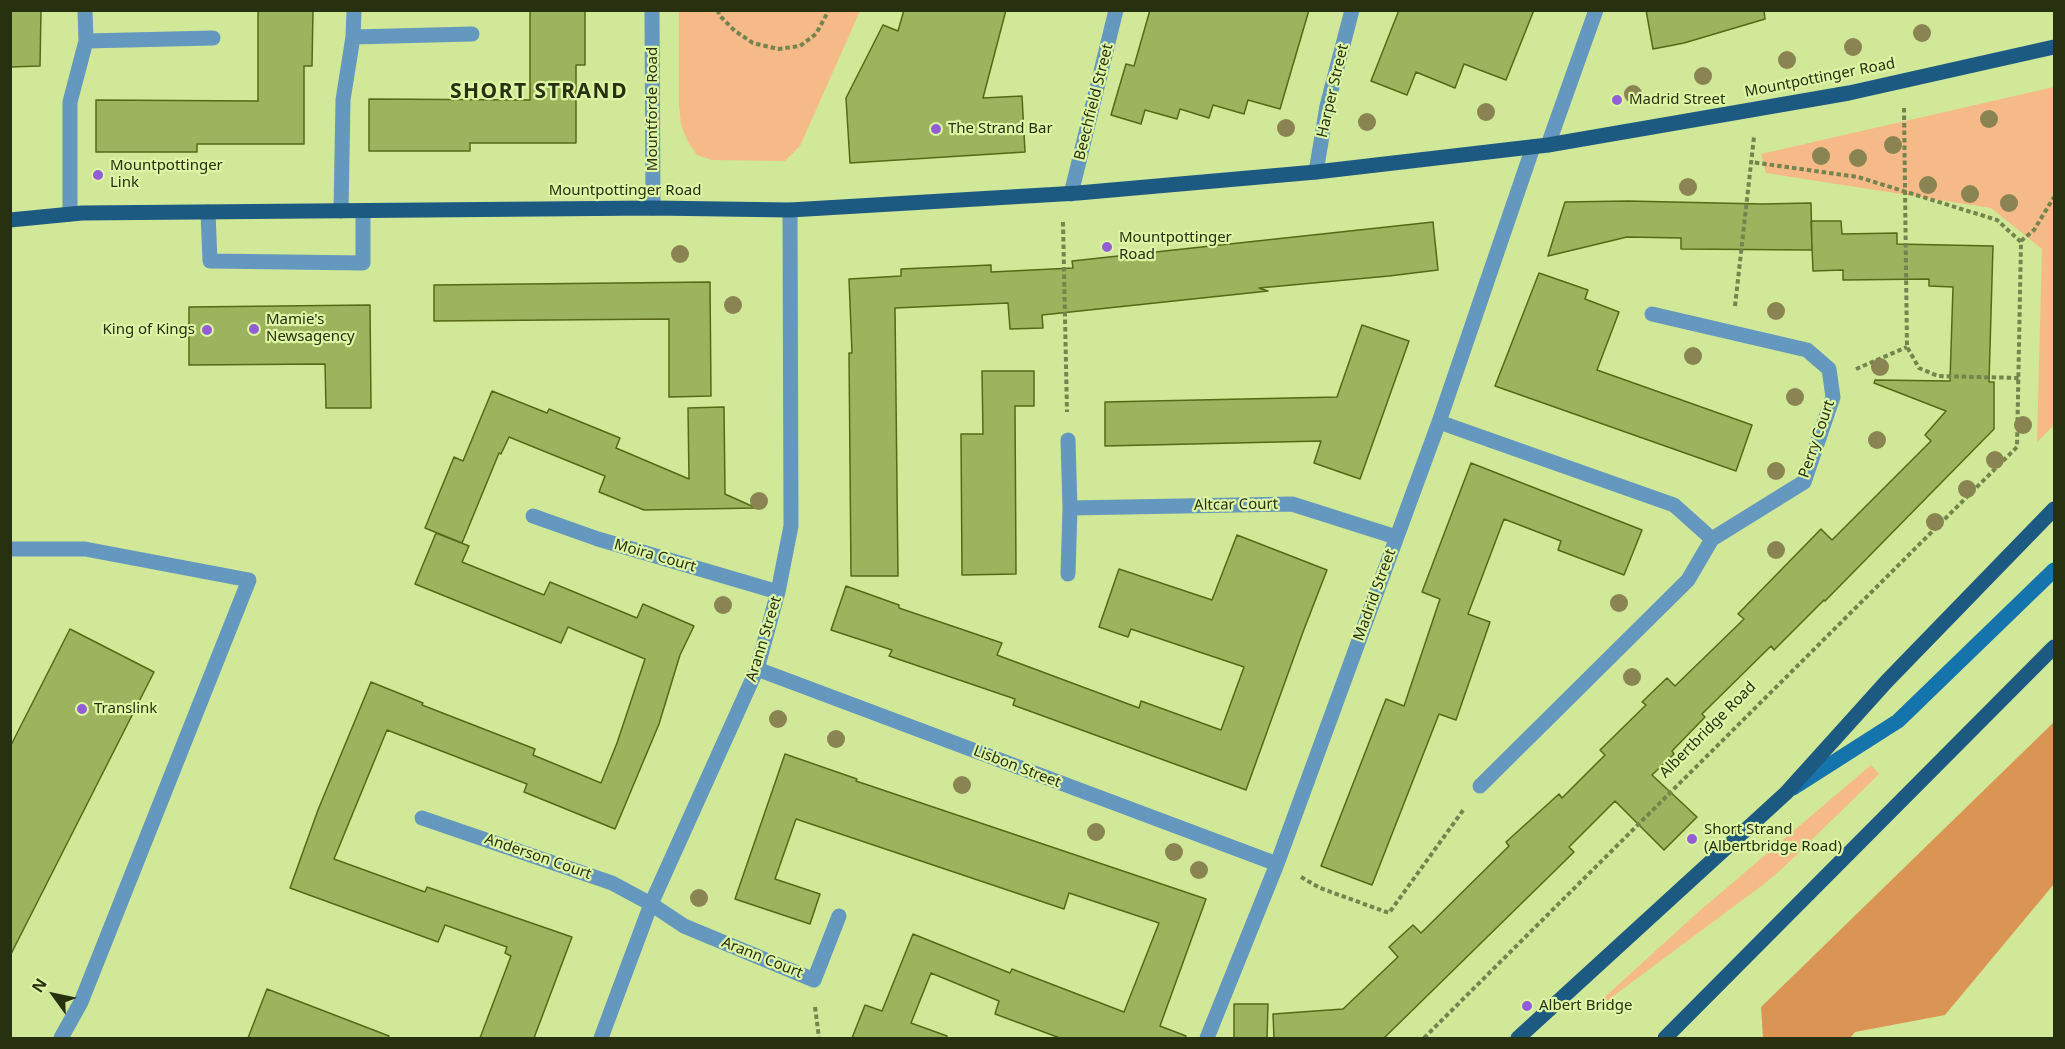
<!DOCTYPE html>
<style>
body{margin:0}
#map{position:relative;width:2065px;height:1049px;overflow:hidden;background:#d0e897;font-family:"Noto Sans",sans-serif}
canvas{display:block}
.frame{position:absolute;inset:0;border:12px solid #27300f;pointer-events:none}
.north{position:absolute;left:24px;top:965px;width:60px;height:60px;-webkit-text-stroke:4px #ddf5a4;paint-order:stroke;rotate:303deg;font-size:16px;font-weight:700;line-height:24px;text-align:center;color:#27300f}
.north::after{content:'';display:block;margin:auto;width:21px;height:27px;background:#27300f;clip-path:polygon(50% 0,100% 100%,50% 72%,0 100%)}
</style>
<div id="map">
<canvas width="2065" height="1049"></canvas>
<div class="frame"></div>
<div class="north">N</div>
</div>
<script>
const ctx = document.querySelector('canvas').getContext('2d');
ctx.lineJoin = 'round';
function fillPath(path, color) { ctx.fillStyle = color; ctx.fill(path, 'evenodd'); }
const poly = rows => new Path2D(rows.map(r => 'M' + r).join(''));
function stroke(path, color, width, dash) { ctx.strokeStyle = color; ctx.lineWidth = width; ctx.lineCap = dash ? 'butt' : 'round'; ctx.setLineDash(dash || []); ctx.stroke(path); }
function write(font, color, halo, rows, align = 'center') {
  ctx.font = font + ' "Noto Sans",sans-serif'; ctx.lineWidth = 4.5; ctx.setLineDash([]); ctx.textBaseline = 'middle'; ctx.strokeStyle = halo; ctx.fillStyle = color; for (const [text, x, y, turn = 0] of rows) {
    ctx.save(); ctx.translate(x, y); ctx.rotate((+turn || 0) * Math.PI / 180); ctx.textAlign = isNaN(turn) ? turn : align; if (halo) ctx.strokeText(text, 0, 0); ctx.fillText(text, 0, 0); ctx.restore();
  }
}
fillPath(poly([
 [679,11,860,11,800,146,785,161,712,160,697,155,688,142,681,125,679,105],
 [2054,87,2054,425,2037,442,2042,249,1991,208,1766,173,1761,154],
 [1871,765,1879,774,1785,866,1764,884,1616,994,1599,1010,1596,1005,1696,914]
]), '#f5ba87');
fillPath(poly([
 [2054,722,2054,884,1945,1015,1855,1032,1850,1038,1763,1038,1761,1007]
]), '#da9554');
const building = poly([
 [10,10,41,10,40,66,10,67,10,10],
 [258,10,313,10,312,66,304,66,304,144,197,144,197,152,96,152,96,100,258,101,258,10],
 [530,10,585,10,585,65,576,65,576,143,470,143,470,151,369,151,369,99,530,100,530,10],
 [904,10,1006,10,983,98,1022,96,1025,152,850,163,846,98,883,25,898,31,904,10],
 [1150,10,1309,10,1280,109,1248,100,1244,114,1213,105,1209,118,1180,109,1177,119,1145,110,1141,124,1111,115,1126,64,1134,66,1150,10],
 [1399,10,1534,10,1506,80,1464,64,1455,88,1416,72,1407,95,1371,81,1399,10],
 [1646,10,1764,10,1765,19,1684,43,1653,49,1646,10],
 [1628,201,1762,204,1811,203,1812,250,1681,249,1681,238,1627,237,1548,256,1565,202,1628,201],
 [1811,221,1841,221,1842,234,1897,233,1897,244,1993,246,1989,382,1994,382,1994,429,1825,601,1824,600,1774,650,1771,646,1702,714,1705,717,1672,751,1674,754,1652,775,1697,817,1664,850,1615,801,1569,847,1574,852,1384,1038,1274,1038,1273,1014,1343,1009,1398,957,1389,947,1413,925,1421,933,1509,846,1506,842,1559,794,1562,798,1605,755,1600,750,1646,705,1642,702,1667,678,1675,686,1744,619,1738,614,1821,529,1832,540,1931,441,1925,435,1946,411,1874,383,1875,380,1950,381,1953,287,1929,286,1929,279,1843,280,1843,270,1813,271,1811,221],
 [1433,222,1438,270,1389,276,1259,288,1268,291,1042,315,1043,328,1010,329,1008,303,895,308,898,576,851,576,849,353,852,353,849,279,901,276,901,269,991,265,991,272,1073,268,1072,261,1433,222],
 [1539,273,1588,290,1585,299,1619,312,1597,370,1752,425,1736,471,1495,386,1539,273],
 [710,282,711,396,669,397,669,319,434,321,434,285,710,282],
 [370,305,371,408,326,408,325,364,189,365,189,307,370,305],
 [1362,325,1409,341,1360,479,1314,463,1321,441,1105,446,1105,402,1337,397,1362,325],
 [982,371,1034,371,1034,406,1015,406,1016,574,962,575,961,434,983,434,982,371],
 [492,391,547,413,549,409,620,438,616,448,689,479,688,408,724,407,725,494,756,508,644,510,599,492,605,476,509,437,501,454,499,453,462,543,425,528,454,457,463,461,492,391],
 [1471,463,1642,530,1624,575,1558,550,1561,541,1504,519,1468,614,1490,622,1456,720,1439,714,1372,885,1321,866,1386,699,1404,706,1440,599,1422,592,1471,463],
 [436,533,469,546,462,562,544,595,550,582,637,618,643,604,694,626,680,655,659,724,615,829,524,792,527,784,387,730,334,859,425,892,427,887,572,937,534,1038,480,1038,511,956,505,953,507,947,445,925,438,942,290,888,318,810,371,682,423,703,422,705,535,749,533,755,601,783,617,743,645,659,568,627,561,643,415,584,436,533],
 [1237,535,1327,570,1303,632,1246,790,1013,705,1015,699,889,656,892,650,831,630,846,586,899,605,899,608,1002,643,997,655,1139,708,1141,701,1221,730,1244,667,1131,629,1128,637,1099,627,1119,569,1212,600,1237,535],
 [70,629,154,672,10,956,10,747,70,629],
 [785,754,857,779,856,781,1206,899,1160,1026,1186,1036,1185,1038,1060,1038,995,1014,999,1001,931,973,911,1023,947,1036,946,1038,852,1038,865,1005,882,1011,913,934,1010,973,1012,969,1124,1012,1159,923,1069,893,1064,909,796,819,775,879,820,894,810,924,735,899,785,754],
 [267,989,389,1036,388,1038,248,1038,267,989],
 [1234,1004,1268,1004,1267,1038,1234,1038,1234,1004]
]);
fillPath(building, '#9bb45d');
stroke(building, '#566917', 1.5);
stroke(poly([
 [718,10,719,15,735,31,753,43,778,49,800,46,816,34,829,10],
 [1904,108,1907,347,1919,368,1938,376,2019,378],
 [1063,222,1067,412],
 [2021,241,2034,230,2054,197],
 [1735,306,1754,137],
 [1856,369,1907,347],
 [1301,877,1320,888,1389,913,1464,809],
 [815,1007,819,1038],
 [1424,1038,2017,447,2021,242,1997,220,1858,177,1751,162]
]), '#74844d', 4, [4.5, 3]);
stroke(poly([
 [208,212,210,261,363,263,363,211],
 [10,549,85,549,249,580,81,1002,61,1038]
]), '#6598be', 15);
stroke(poly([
 [85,10,86,41,213,38],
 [354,10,353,37,472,34],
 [652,10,653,208],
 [1548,145,1596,10],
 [1316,172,1327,106,1352,10],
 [1071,194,1116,10],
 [341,211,343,100,353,37],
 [70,214,70,102,86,41],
 [1439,422,1674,505,1712,539],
 [1070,508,1292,504,1396,537],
 [533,516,598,539,778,592],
 [1068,574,1070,508,1068,440],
 [757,669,1277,864],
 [1480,786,1688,580,1712,539,1804,482,1833,397,1829,369,1807,350,1652,314],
 [422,818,612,883,651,904,684,926,814,980,839,916],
 [601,1038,651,904,757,669,778,592,791,526,790,210],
 [1207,1038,1277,864,1439,422,1533,147]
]), '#6598be', 15);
stroke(poly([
 [1793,788,1898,721,2054,570]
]), '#1674ad', 15);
stroke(poly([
 [10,220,82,213,653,208,790,210,1078,193,1316,172,1548,145,1849,93,2054,47],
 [1518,1038,1786,793,1887,681,2054,509],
 [1665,1038,2054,647]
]), '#1d5a82', 15);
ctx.fillStyle = '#898451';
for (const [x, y] of [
 [1922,33],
 [1853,47],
 [1787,60],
 [1703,76],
 [1633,94],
 [1486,112],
 [1989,119],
 [1367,122],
 [1286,128],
 [1893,145],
 [1821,156],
 [1858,158],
 [1928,185],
 [1688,187],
 [1970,194],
 [2009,203],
 [680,254],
 [733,305],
 [1776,311],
 [1693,356],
 [1880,367],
 [1795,397],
 [2023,425],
 [1877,440],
 [1995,460],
 [1776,471],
 [1967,489],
 [759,501],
 [1935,522],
 [1776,550],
 [1619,603],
 [723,605],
 [1632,677],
 [778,719],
 [836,739],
 [962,785],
 [1096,832],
 [1174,852],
 [1199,870],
 [699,898]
]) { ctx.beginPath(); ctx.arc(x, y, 9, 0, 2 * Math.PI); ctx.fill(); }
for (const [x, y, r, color] of [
 [1617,100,6,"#935dd5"],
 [936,129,6,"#935dd5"],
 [98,175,6,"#935dd5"],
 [1107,247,6,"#935dd5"],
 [254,329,6,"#935dd5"],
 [207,330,6,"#935dd5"],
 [82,709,6,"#935dd5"],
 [1692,839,6,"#935dd5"],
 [1527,1006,6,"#935dd5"]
]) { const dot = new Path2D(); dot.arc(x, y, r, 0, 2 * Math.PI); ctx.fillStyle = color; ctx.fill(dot); stroke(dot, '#ddf5a4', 2); }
write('15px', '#27300f', '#ddf5a4', [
 ["Mountpottinger Road",1820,78,-11],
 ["Harper Street",1333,91,-77],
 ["Beechfield Street",1094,102,-76],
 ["Mountforde Road",653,109,-90],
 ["Mountpottinger Road",625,191],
 ["Perry Court",1817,439,-71],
 ["Altcar Court",1236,505,-1],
 ["Moira Court",655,556,16],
 ["Madrid Street",1375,595,-70],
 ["Arann Street",764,639,-73],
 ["Albertbridge Road",1708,730,-45],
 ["Lisbon Street",1017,767,21],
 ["Anderson Court",538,857,19],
 ["Arann Court",762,958,22]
]);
write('15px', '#27300f', '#ddf5a4', [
 ["Madrid Street",1629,100],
 ["The Strand Bar",948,129],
 ["Mountpottinger",110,166],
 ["Link",110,183],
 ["Mountpottinger",1119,238],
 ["Road",1119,255],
 ["Mamie's",266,320],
 ["Newsagency",266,337],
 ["King of Kings",195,330,"right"],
 ["Translink",94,709],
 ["Short Strand",1704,830],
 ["(Albertbridge Road)",1704,847],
 ["Albert Bridge",1539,1006]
], 'left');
ctx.letterSpacing = '1.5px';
write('bold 21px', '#27300f', '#ddf5a4', [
 ["SHORT STRAND",539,92]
]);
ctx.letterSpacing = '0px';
</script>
